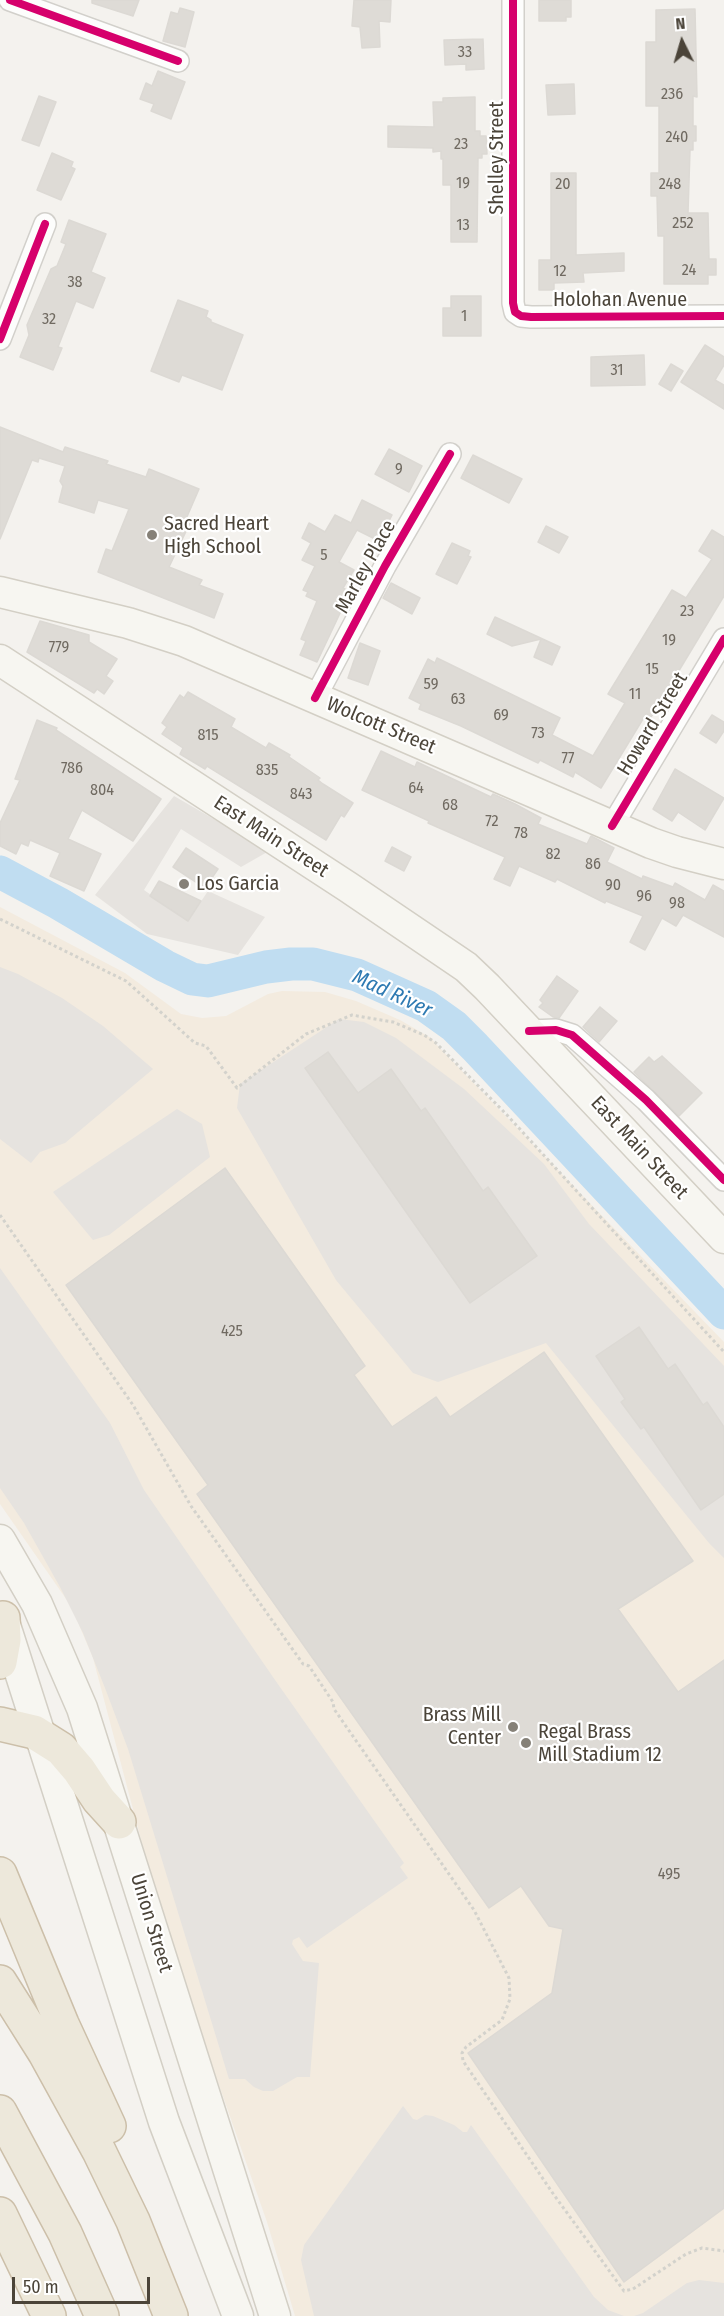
<!DOCTYPE html>
<style>
body{margin:0}
#map{position:relative;width:724px;height:2316px;overflow:hidden;background:#f4f2ee;font-family:"Fira Sans Condensed",sans-serif}
canvas{display:block}
.north{position:absolute;left:652px;top:12px;width:60px;height:60px;-webkit-text-stroke:4px #fff;paint-order:stroke;rotate:355deg;font-size:16px;font-weight:700;line-height:24px;text-align:center;color:#4b4439}
.north::after{content:'';display:block;margin:auto;width:21px;height:27px;background:#4b4439;clip-path:polygon(50% 0,100% 100%,50% 72%,0 100%)}
.scale{position:absolute;left:12px;top:2277px;width:138px;height:27px;box-sizing:border-box;border:3px solid #4b4439;border-top:0;padding-left:8px;font-size:18px;line-height:21px;white-space:nowrap;color:#4b4439;-webkit-text-stroke:4px #fff;paint-order:stroke}
</style>
<div id="map">
<canvas width="724" height="2316"></canvas>
<div class="north">N</div>
<div class="scale">50 m</div>
</div>
<script>
const ctx = document.querySelector('canvas').getContext('2d');
ctx.lineJoin = 'round';
function fillPath(path, color) { ctx.fillStyle = color; ctx.fill(path, 'evenodd'); }
const poly = rows => new Path2D(rows.map(r => 'M' + r).join(''));
function stroke(path, color, width, dash) { ctx.strokeStyle = color; ctx.lineWidth = width; ctx.lineCap = dash ? 'butt' : 'round'; ctx.setLineDash(dash || []); ctx.stroke(path); }
function write(font, color, halo, rows, align = 'center') {
  ctx.font = font + ' "Fira Sans Condensed",sans-serif'; ctx.lineWidth = 4.5; ctx.setLineDash([]); ctx.textBaseline = 'middle'; ctx.strokeStyle = halo; ctx.fillStyle = color; for (const [text, x, y, turn = 0] of rows) {
    ctx.save(); ctx.translate(x, y); ctx.rotate((+turn || 0) * Math.PI / 180); ctx.textAlign = isNaN(turn) ? turn : align; if (halo) ctx.strokeText(text, 0, 0); ctx.fillText(text, 0, 0); ctx.restore();
  }
}
fillPath(poly([
 [0,907,125,973,181,1014,202,1018,226,1016,268,994,282,991,325,992,356,1001,400,1020,431,1038,437,1045,724,1342,724,2316,295,2316,267,2222,166,1934,93,1658,71,1606,0,1504]
]), '#f3ebdf');
fillPath(poly([
 [174,796,269,851,241,867,181,829,144,890,188,921,208,891,265,917,238,955,147,934,95,895],
 [0,967,18,974,62,998,103,1026,153,1069,65,1143,40,1152,31,1163,0,1139],
 [339,1019,364,1022,396,1038,464,1089,544,1164,589,1224,724,1366,724,1558,709,1543,546,1343,438,1382,413,1373,336,1280,237,1108,240,1084],
 [177,1109,202,1124,210,1157,109,1235,93,1240,53,1192],
 [0,1268,110,1423,144,1490,275,1680,404,1863,400,1867,408,1878,307,1948,299,1937,293,1940,292,1944,303,1961,319,1963,310,2077,297,2077,273,2091,263,2091,254,2087,245,2079,229,2079,128,1749,105,1688,83,1633,60,1587,24,1523,0,1488],
 [403,2106,413,2119,417,2120,425,2115,433,2116,454,2125,463,2132,467,2132,471,2125,594,2297,608,2310,624,2316,314,2316,301,2260,304,2245],
 [699,2280,724,2283,724,2316,634,2316,643,2313,687,2283]
]), '#e6e3df');
stroke(poly([
 [0,872,58,903,165,966,192,979,208,981,266,967,291,964,313,964,357,975,426,1006,454,1026,475,1047,724,1313]
]), '#c0ddf1', 33);
const building = poly([
 [92,0,139,0,133,16,92,3,92,0],
 [354,0,391,0,390,22,379,21,380,47,362,48,360,27,352,26,354,0],
 [539,0,571,0,571,17,566,17,566,21,539,21,539,0],
 [180,8,194,12,185,47,163,41,171,12,178,14,180,8],
 [695,9,697,97,693,96,693,126,696,126,696,141,693,141,693,150,690,150,688,213,708,213,709,259,716,259,716,275,708,275,708,284,664,284,664,236,658,236,657,196,651,196,651,173,659,173,659,106,646,106,646,42,656,42,656,10,695,9],
 [483,39,484,69,466,70,466,64,445,65,444,40,483,39],
 [158,71,185,82,171,119,151,111,154,104,140,99,146,83,152,86,158,71],
 [574,84,575,114,548,115,546,85,574,84],
 [39,96,56,102,39,146,22,140,39,96],
 [475,97,475,131,480,131,480,136,486,136,487,154,482,154,482,158,478,158,477,242,451,242,451,185,443,185,443,159,441,159,441,151,433,152,433,148,388,147,388,126,434,127,433,102,443,102,443,98,475,97],
 [52,153,73,162,71,167,75,169,61,200,37,190,52,153],
 [551,173,576,173,576,255,624,253,624,271,583,273,584,282,554,283,554,290,539,290,539,260,551,260,551,173],
 [69,220,106,234,91,272,105,278,93,308,76,301,58,347,62,348,53,370,20,357,29,335,27,325,51,269,57,266,66,244,61,242,69,220],
 [451,296,481,296,481,336,443,336,443,308,451,308,451,296],
 [178,300,208,311,206,317,211,320,211,322,243,335,222,390,182,375,179,382,151,371,178,300],
 [705,345,724,357,724,365,715,380,724,385,724,409,681,382,705,345],
 [644,355,645,385,591,386,591,357,644,355],
 [671,364,683,371,671,391,659,384,671,364],
 [0,427,63,452,65,447,108,461,106,464,146,477,149,469,199,489,186,519,191,521,169,567,202,580,199,585,223,594,214,618,98,572,106,549,112,551,129,509,98,500,94,513,59,502,63,486,60,481,65,466,39,458,38,462,32,460,0,539,0,427],
 [389,449,422,466,409,492,375,474,389,449],
 [473,455,522,479,509,503,461,478,473,455],
 [362,500,392,515,379,541,357,530,339,562,354,570,343,588,350,592,317,662,300,655,306,641,301,639,317,601,306,596,308,592,303,590,315,566,302,560,311,543,302,538,309,523,325,532,335,515,351,523,362,500],
 [546,526,568,537,559,553,538,542,546,526],
 [712,530,724,537,724,596,651,717,646,714,601,788,575,772,573,777,540,760,538,763,461,726,419,709,421,704,409,698,428,659,435,663,437,658,560,718,552,735,593,756,625,703,608,694,672,590,686,598,712,559,699,551,712,530],
 [452,543,470,551,468,556,471,557,457,584,436,574,452,543],
 [391,583,420,598,412,614,383,598,391,583],
 [495,617,560,647,552,665,534,657,541,639,512,646,487,634,495,617],
 [40,621,89,635,89,642,117,659,106,676,113,681,104,694,97,689,94,693,27,652,40,621],
 [360,643,380,651,368,685,348,678,360,643],
 [188,692,235,719,231,727,266,748,269,743,290,755,289,757,320,778,318,780,323,784,353,803,344,817,341,815,326,840,207,766,205,769,180,754,183,748,162,734,167,727,162,723,180,695,184,698,188,692],
 [712,715,724,722,724,731,716,743,700,733,712,715],
 [37,720,57,728,56,730,161,799,133,841,82,810,68,839,101,854,84,891,50,876,60,853,30,840,28,846,21,843,16,854,0,846,0,823,20,780,15,779,37,720],
 [381,751,415,767,417,762,491,797,493,794,515,804,541,818,538,824,587,844,591,836,614,848,607,862,642,879,643,876,673,887,675,883,705,900,713,885,724,891,724,937,683,915,676,926,662,918,645,950,630,942,643,916,606,901,605,903,557,879,555,882,519,866,510,886,494,879,505,857,428,823,429,821,362,790,381,751],
 [675,769,724,798,705,830,678,812,672,821,653,809,675,769],
 [392,847,411,857,404,871,385,861,392,847],
 [186,848,218,869,205,888,173,867,186,848],
 [159,881,201,901,188,921,150,896,159,881],
 [557,976,578,991,559,1018,553,1017,539,1007,543,1003,540,1000,557,976],
 [600,1007,617,1021,599,1042,583,1027,600,1007],
 [328,1052,358,1093,391,1069,421,1111,425,1108,483,1191,488,1187,537,1256,470,1303,305,1068,328,1052],
 [662,1056,702,1093,679,1116,634,1072,649,1057,654,1062,662,1056],
 [225,1168,365,1366,354,1375,392,1427,436,1397,450,1417,544,1352,693,1561,618,1609,678,1692,724,1660,724,2208,624,2282,468,2053,552,1993,563,1929,549,1926,521,1886,489,1908,197,1494,208,1485,66,1285,225,1168],
 [639,1327,668,1369,675,1364,703,1405,707,1402,724,1427,724,1494,701,1510,644,1427,641,1429,621,1402,625,1399,596,1356,639,1327]
]);
fillPath(building, '#dedbd6');
stroke(building, '#dcd9d4', 1.5);
const minor = poly([
 [10,0,178,61],
 [513,0,513,303,515,312,521,316,531,317,724,316],
 [0,339,45,224],
 [315,698,385,566,450,454],
 [612,826,724,639],
 [529,1031,556,1030,572,1035,646,1100,724,1180]
]);
const secondary = poly([
 [0,592,128,623,184,641,651,843,677,852,724,864],
 [0,660,348,887,466,967,487,987,724,1238],
 [0,1540,37,1604,82,1708,275,2316],
 [4,1622,164,2122,238,2316]
]);
const motorway = poly([
 [0,1662,4,1640,3,1618],
 [0,1724,34,1732,61,1749,79,1770,99,1800,119,1822],
 [0,1874,62,2024,109,2126],
 [0,1982,45,2053,99,2151,133,2221,171,2316],
 [0,2112,65,2233,102,2316],
 [0,2214,49,2316]
]);
stroke(minor, '#d2d0cb', 24);
stroke(secondary, '#d3cfc5', 33);
stroke(motorway, '#ccbfa9', 36);
stroke(poly([
 [0,919,126,981,195,1043,206,1046,237,1088,306,1034,352,1015,393,1022,424,1035,436,1043,507,1115,724,1352],
 [0,1215,133,1405,191,1506,303,1664,309,1666,333,1702,334,1709,474,1910,509,1978,510,1999,502,2020,466,2047,462,2053,463,2061,554,2195,624,2291,633,2289,686,2254,702,2248,724,2251]
]), '#d3d2cc', 3, [3, 3]);
stroke(minor, '#fdfdfc', 21);
stroke(secondary, '#f7f6f1', 30);
stroke(motorway, '#ede8db', 33);
stroke(poly([
 [10,0,178,61],
 [513,0,513,303,515,312,521,316,531,317,724,316],
 [0,339,45,224],
 [315,698,385,566,450,454],
 [612,826,724,639],
 [529,1031,556,1030,572,1035,646,1100,724,1180]
]), '#d6006c', 8);
for (const [x, y, r, color] of [
 [152,535,6,"#868178"],
 [184,884,6,"#868178"],
 [513,1727,6,"#868178"],
 [526,1743,6,"#868178"]
]) { const dot = new Path2D(); dot.arc(x, y, r, 0, 2 * Math.PI); ctx.fillStyle = color; ctx.fill(dot); stroke(dot, '#fff', 2); }
write('16px', '#706a61', null, [
 ["33",465,53],
 ["236",672,95],
 ["240",677,138],
 ["23",461,145],
 ["19",463,184],
 ["20",563,185],
 ["248",670,185],
 ["252",683,224],
 ["13",463,226],
 ["24",689,271],
 ["12",560,272],
 ["38",75,283],
 ["1",464,317],
 ["32",49,320],
 ["31",617,371],
 ["9",399,470],
 ["5",324,556],
 ["23",687,612],
 ["19",669,641],
 ["779",59,648],
 ["15",652,670],
 ["59",431,685],
 ["11",635,695],
 ["63",458,700],
 ["69",501,716],
 ["73",538,734],
 ["815",208,736],
 ["77",568,759],
 ["786",72,769],
 ["835",267,771],
 ["64",416,789],
 ["804",102,791],
 ["843",301,795],
 ["68",450,806],
 ["72",492,822],
 ["78",521,834],
 ["82",553,855],
 ["86",593,865],
 ["90",613,886],
 ["96",644,897],
 ["98",677,904],
 ["425",232,1332],
 ["495",669,1875]
]);
write('20px', '#4b4439', '#fff', [
 ["Shelley Street",497,158,-90],
 ["Holohan Avenue",620,300],
 ["Marley Place",366,567,-61],
 ["Howard Street",653,724,-59],
 ["Wolcott Street",381,726,23],
 ["East Main Street",271,837,33],
 ["East Main Street",639,1148,47],
 ["Union Street",151,1923,73]
]);
write('20px', '#4b4439', '#fff', [
 ["Sacred Heart",164,524],
 ["High School",164,547],
 ["Los Garcia",196,884],
 ["Brass Mill",501,1715,"right"],
 ["Center",501,1738,"right"],
 ["Regal Brass",538,1732],
 ["Mill Stadium 12",538,1755]
], 'left');
write('italic 21px', '#2e7ab2', '#fff', [
 ["Mad River",392,994,25]
]);
</script>
